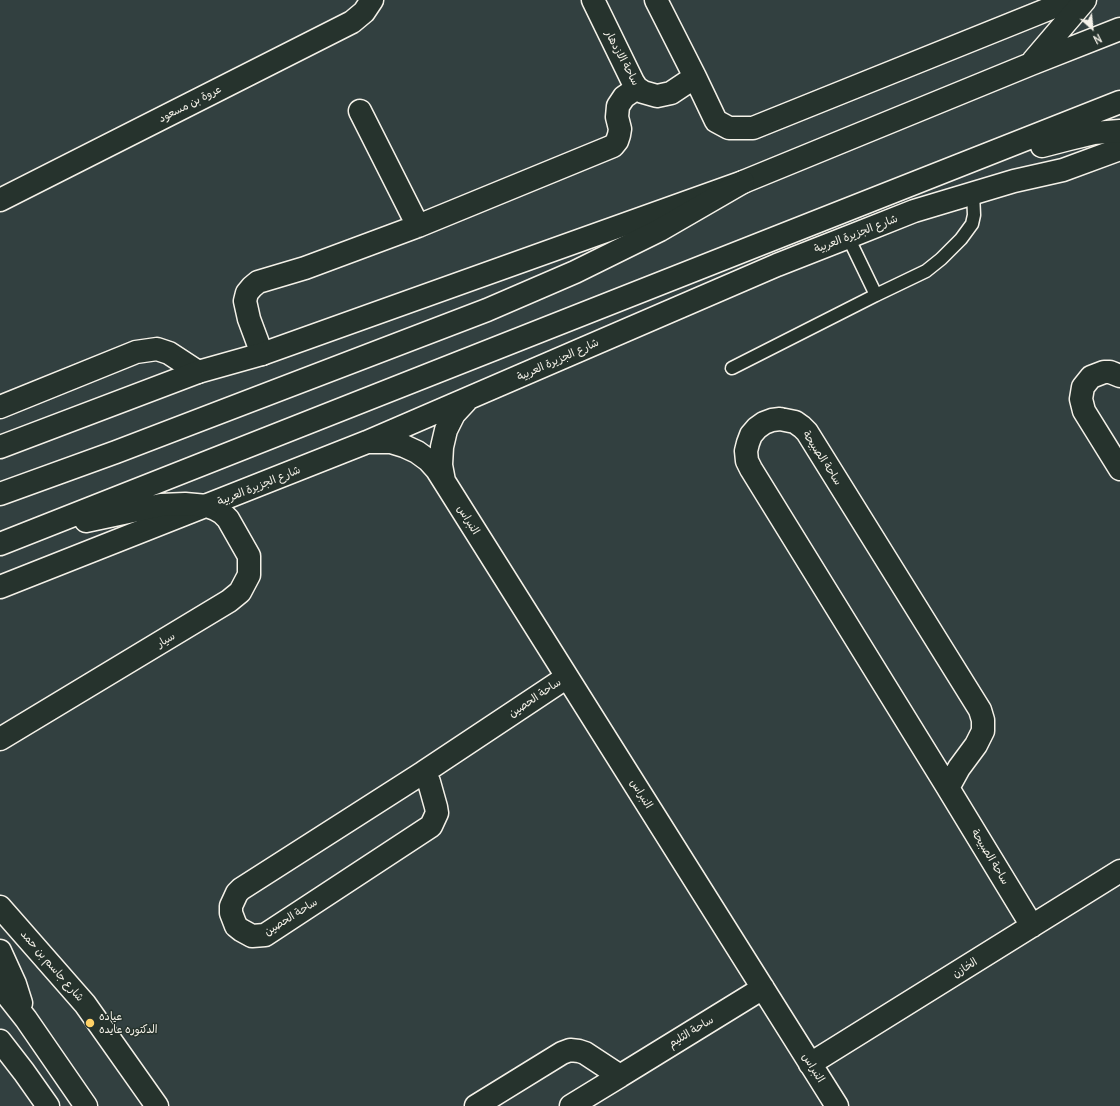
<!DOCTYPE html>
<meta charset="utf-8">
<style>
body{margin:0}
#map{position:relative;width:1120px;height:1106px;overflow:hidden;background:#324040;font-family:Delius,sans-serif}
canvas{display:block}
.north{position:absolute;left:1072px;top:8px;width:40px;height:40px;-webkit-text-stroke:3px #26332d;paint-order:stroke;rotate:153deg;font-size:11px;font-weight:700;line-height:16px;text-align:center;color:#f4f1e8}
.north::after{content:'';display:block;margin:auto;width:14px;height:18px;background:#f4f1e8;clip-path:polygon(50% 0,100% 100%,50% 72%,0 100%)}
</style>
<div id="map">
<canvas width="1120" height="1106"></canvas>
<div class="north">N</div>
</div>
<script>
const ctx = document.querySelector('canvas').getContext('2d');
ctx.lineJoin = 'round';
const poly = rows => new Path2D(rows.map(r => 'M' + r).join(''));
function stroke(path, color, width, dash) { ctx.strokeStyle = color; ctx.lineWidth = width; ctx.lineCap = dash ? 'butt' : 'round'; ctx.setLineDash(dash || []); ctx.stroke(path); }
function write(font, color, halo, rows, align = 'center') {
  ctx.font = font + ' Delius,"Playpen Sans Arabic",sans-serif'; ctx.lineWidth = 3; ctx.setLineDash([]); ctx.textBaseline = 'middle'; ctx.strokeStyle = halo; ctx.fillStyle = color; for (const [text, x, y, turn = 0] of rows) {
    ctx.save(); ctx.translate(x, y); ctx.rotate((+turn || 0) * Math.PI / 180); ctx.textAlign = isNaN(turn) ? turn : align; if (halo) ctx.strokeText(text, 0, 0); ctx.fillText(text, 0, 0); ctx.restore();
  }
}
const service = poly([
 [876,295,926,271,941,259,961,239,972,224,974,215,973,193],
 [732,368,876,295,848,237]
]);
const minor = poly([
 [593,0,633,82,637,88,643,92,657,96,671,93,695,77,656,0],
 [695,77,716,121,729,128,753,128,1071,0],
 [360,111,418,226],
 [0,200,352,22,364,12,372,0],
 [262,354,249,319,245,301,247,293,252,287,258,282,305,268,418,226,613,146,617,141,619,135,620,129,617,117,618,106,624,97,637,88],
 [1120,376,1110,372,1104,372,1091,377,1083,387,1081,399,1084,411,1120,469],
 [0,407,136,352,157,349,169,353,198,372],
 [780,419,795,422,802,427,807,432,980,710,983,720,983,731,976,745,959,768,948,788,751,469,747,461,746,451,748,443,751,435,757,428,764,423,772,420,780,419],
 [370,442,391,442,404,446,417,452,428,460,437,470,837,1106],
 [444,481,441,465,442,447,446,430,454,414,466,401],
 [0,587,367,442,777,265,856,234,914,211,1014,181,1063,170,1120,149],
 [0,739,229,601,240,592,249,575,249,556,228,519,222,513,215,509,207,506],
 [424,772,429,782,436,807,437,813,431,826,265,935,252,936,241,930,236,926,231,913,231,906,237,893,241,889,424,772],
 [424,772,567,677],
 [948,788,1032,926],
 [0,907,85,1004,157,1106],
 [810,1064,1120,871],
 [620,1076,763,988],
 [476,1106,562,1053,570,1050,579,1051,585,1053,620,1076,571,1106]
]);
const secondary = poly([
 [1033,61,1085,0],
 [1042,146,1069,139,1094,133,1120,131],
 [0,447,198,372,262,354,743,182,1031,64,1120,29],
 [86,521,161,505,185,504,207,506],
 [0,544,1120,102]
]);
const primary = poly([
 [0,494,116,452,487,310,575,272,660,230,743,182],
 [0,951,15,984,21,1003],
 [0,986,26,1019,86,1106],
 [0,1041,24,1072,48,1106]
]);
stroke(service, '#f4f1e8', 15);
stroke(minor, '#f4f1e8', 25);
stroke(secondary, '#f4f1e8', 25);
stroke(primary, '#f4f1e8', 25);
stroke(service, '#26332d', 12);
stroke(minor, '#26332d', 22);
stroke(secondary, '#26332d', 22);
stroke(primary, '#26332d', 22);
for (const [x, y, r, color] of [
 [90,1023,5,"#ffd166"]
]) { const dot = new Path2D(); dot.arc(x, y, r, 0, 2 * Math.PI); ctx.fillStyle = color; ctx.fill(dot); stroke(dot, '#26332d', 1.5); }
write('11px', '#f4f1e8', '#26332d', [
 ["ساحة الازدهار",622,58,62],
 ["عروة بن مسعود",190,104,-27],
 ["شارع الجزيرة العربية",856,234,-21],
 ["شارع الجزيرة العربية",558,360,-24],
 ["ساحة الصبيحة",822,458,57],
 ["شارع الجزيرة العربية",259,486,-22],
 ["النبراس",468,520,58],
 ["سيار",166,640,-31],
 ["ساحة الحصين",535,698,-34],
 ["النبراس",641,794,58],
 ["ساحة الصبيحة",990,857,59],
 ["ساحة الحصين",291,917,-32],
 ["شارع جاسم بن حمد",52,966,49],
 ["الخازن",965,968,-32],
 ["ساحة الثليم",691,1032,-31],
 ["النبراس",813,1068,58]
]);
write('11px', '#f4f1e8', '#26332d', [
 ["عياده",99,1017],
 ["الدكتوره عايده",99,1030]
], 'left');
</script>
